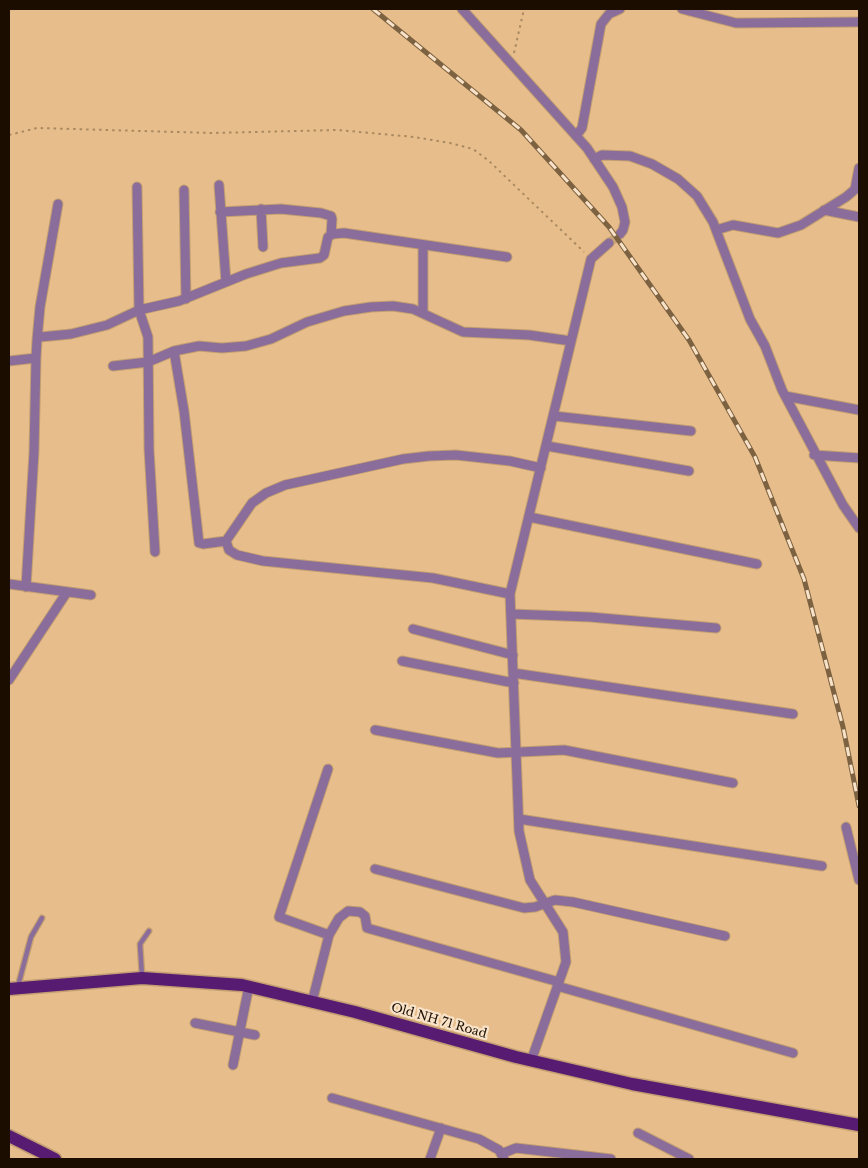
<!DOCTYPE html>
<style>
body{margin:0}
#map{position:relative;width:868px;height:1168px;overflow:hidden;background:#e7be8b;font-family:"Libre Baskerville",serif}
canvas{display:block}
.frame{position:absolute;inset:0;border:10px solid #1b0d00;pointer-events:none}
</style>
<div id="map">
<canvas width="868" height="1168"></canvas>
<div class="frame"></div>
</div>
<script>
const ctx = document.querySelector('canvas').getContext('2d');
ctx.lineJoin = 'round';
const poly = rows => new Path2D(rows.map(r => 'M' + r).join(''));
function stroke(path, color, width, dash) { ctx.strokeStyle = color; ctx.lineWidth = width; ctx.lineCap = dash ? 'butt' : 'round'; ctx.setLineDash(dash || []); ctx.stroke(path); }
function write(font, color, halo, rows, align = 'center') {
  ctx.font = font + ' "Libre Baskerville",serif'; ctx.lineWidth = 4.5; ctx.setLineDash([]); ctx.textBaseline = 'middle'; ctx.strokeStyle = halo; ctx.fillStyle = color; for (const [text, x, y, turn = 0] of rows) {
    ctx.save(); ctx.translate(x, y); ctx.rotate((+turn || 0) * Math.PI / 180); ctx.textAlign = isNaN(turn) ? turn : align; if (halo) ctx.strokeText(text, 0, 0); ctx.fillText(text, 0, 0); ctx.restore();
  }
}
stroke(poly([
 [609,243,620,234]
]), '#c8a376', 9, [9, 4.5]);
const service = poly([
 [142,976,140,944,149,931],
 [18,986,31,937,42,918]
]);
const minor = poly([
 [462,9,587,148,613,187,622,207,625,222,623,230,620,234],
 [682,9,736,23,859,22],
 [576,136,582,128,601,24,609,14,620,9],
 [594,159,602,155,630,156,652,164,678,179,697,196,713,222,750,319,765,346,782,390,843,505,859,528],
 [219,185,226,282],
 [137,187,139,310,148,337,149,449,155,552],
 [855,189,859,168],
 [184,190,186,299],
 [261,209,263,247],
 [824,210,859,217],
 [220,212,281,209,321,213,331,216,332,219,331,235],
 [716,230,733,225,778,233,801,225,846,197,859,186],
 [423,313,423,245],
 [37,340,40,307,58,204],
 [174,351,184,411,199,543,203,544,226,541,252,503,266,493,285,485,403,459,429,456,456,455,510,461,541,468],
 [36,358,37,340,40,337,71,334,107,325,139,310,179,301,246,274,281,263,320,258,324,255,328,237,333,234,344,233,507,257],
 [9,361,36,358,34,452,26,587],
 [113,366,148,362,174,351,199,346,222,348,246,346,271,339,307,322,344,311,371,307,393,306,413,309,463,332,529,335,571,341],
 [785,396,859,410],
 [554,416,691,431],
 [547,446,689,471],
 [814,455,859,458],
 [529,517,757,564],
 [226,541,229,550,237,555,263,561,433,578,510,594],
 [9,584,91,595],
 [511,614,590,617,716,628],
 [413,629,513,655],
 [402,661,514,683],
 [513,673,793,714],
 [9,680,67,592],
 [375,730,498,753,564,750,733,783],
 [328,769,279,917,329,935],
 [519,819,822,866],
 [846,827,859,880],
 [375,869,524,908,535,907,555,900,573,902,725,936],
 [557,986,793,1053],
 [312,1002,329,935,339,918,348,911,360,912,365,916,367,928,559,982],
 [195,1023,255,1035],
 [531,1061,566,962,563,932,530,880,519,831,510,594,591,259,609,243],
 [233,1065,249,986],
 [332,1098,479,1139,499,1150,504,1159],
 [638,1133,689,1159],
 [501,1154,516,1148,611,1159],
 [430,1159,441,1128]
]);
const primary = poly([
 [9,989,142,978,242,985,355,1012,516,1057,632,1084,859,1125],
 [9,1136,55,1159]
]);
stroke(service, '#c29e72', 7);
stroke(minor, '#c29e72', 11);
stroke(primary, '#c29e72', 15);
stroke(poly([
 [514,53,524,9],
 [9,135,37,128,212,133,338,130,414,137,450,143,473,149,489,161,584,252]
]), '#aa8961', 2, [2.5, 4]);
stroke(service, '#8a6d9a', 4.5);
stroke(minor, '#8a6d9a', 9);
stroke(primary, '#571b71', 12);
const rail = poly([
 [373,9,521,130,609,227,689,340,755,457,804,579,843,727,859,806]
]);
stroke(rail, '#7d6242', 5);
stroke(rail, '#f8e3c9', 3, [9]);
write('12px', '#1b0d00', '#f8e3c9', [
 ["Old NH 71 Road",439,1021,16]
]);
</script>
